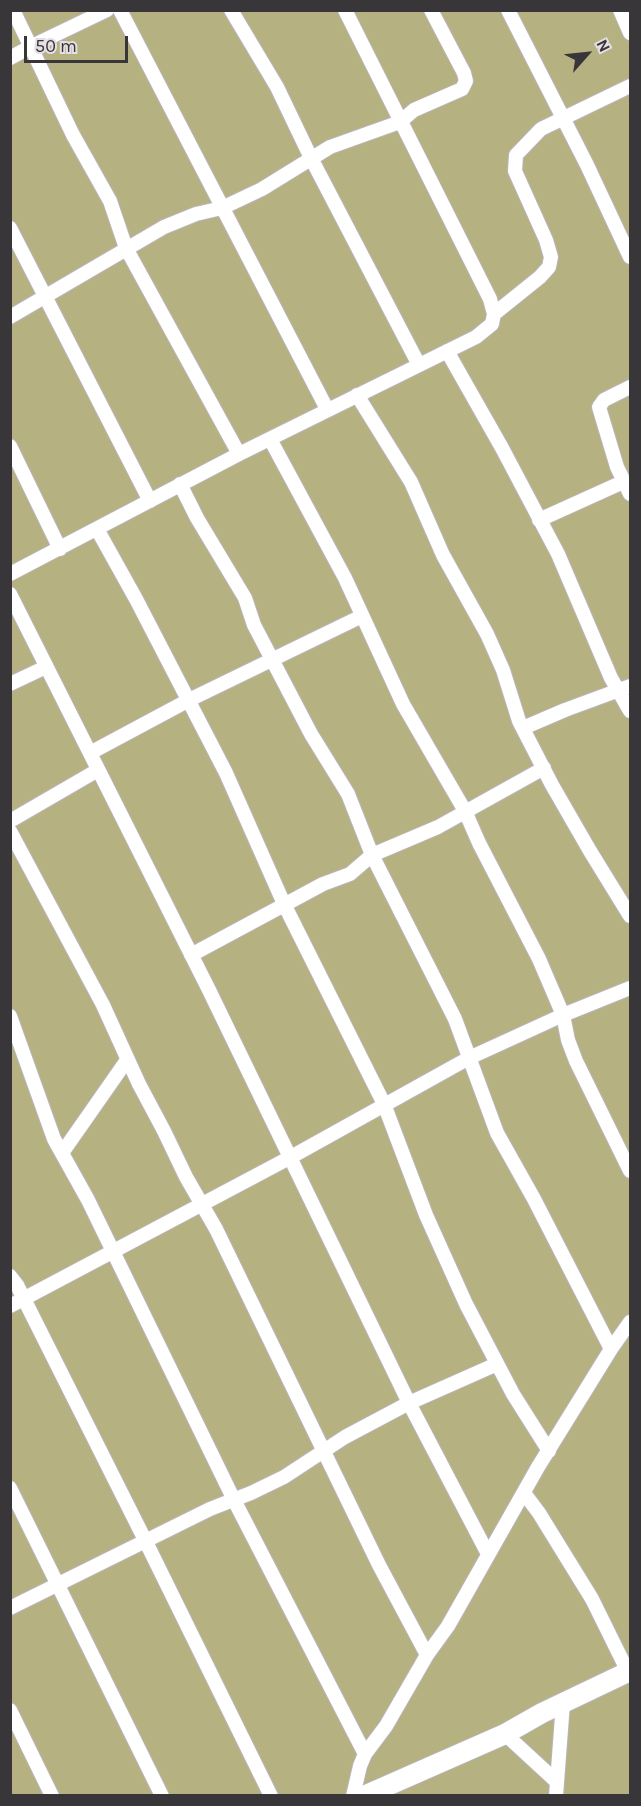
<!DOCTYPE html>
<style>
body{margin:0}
#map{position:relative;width:641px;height:1806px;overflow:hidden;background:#e4dfe5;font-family:Karla,sans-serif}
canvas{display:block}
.frame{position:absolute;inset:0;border:12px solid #383639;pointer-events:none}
.north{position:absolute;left:557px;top:24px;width:60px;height:60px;-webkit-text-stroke:4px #e4dfe5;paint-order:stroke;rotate:63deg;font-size:16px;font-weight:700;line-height:24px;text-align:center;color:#383639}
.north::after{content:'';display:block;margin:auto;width:21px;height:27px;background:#383639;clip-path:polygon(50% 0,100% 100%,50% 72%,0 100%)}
.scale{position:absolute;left:24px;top:36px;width:104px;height:27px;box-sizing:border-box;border:3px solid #383639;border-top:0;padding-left:8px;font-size:18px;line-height:21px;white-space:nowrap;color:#383639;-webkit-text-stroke:4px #e4dfe5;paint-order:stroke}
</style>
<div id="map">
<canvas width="641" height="1806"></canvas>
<div class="frame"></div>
<div class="north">N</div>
<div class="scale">50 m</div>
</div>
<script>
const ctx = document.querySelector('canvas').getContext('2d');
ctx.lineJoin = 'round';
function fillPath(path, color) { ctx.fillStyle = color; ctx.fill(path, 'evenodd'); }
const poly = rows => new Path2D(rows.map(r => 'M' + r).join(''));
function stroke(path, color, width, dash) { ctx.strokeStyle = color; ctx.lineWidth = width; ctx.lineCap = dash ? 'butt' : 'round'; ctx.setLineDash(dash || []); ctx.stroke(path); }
fillPath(poly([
 [11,11,630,11,630,1795,11,1795]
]), '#b6b181');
const street = poly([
 [13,10,73,135,110,201,126,248,239,454],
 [120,10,327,409],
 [231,10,277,87,311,158,419,365],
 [508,10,587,165,630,257],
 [620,10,630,33],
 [10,58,32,46,107,10],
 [10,228,150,501],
 [494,314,540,277,549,267,551,257,546,240,515,171,516,155,541,129,630,86],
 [10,317,164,227,196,214,222,208,262,189,330,147,400,122,414,110,462,89,466,81,464,73,431,10],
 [447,351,502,448,558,554,611,678,630,711],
 [630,387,604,400,599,407,617,467,630,494],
 [357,395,411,482,443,555,487,634,503,670,519,721,552,785,590,851,630,916],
 [270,439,345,578,403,704,465,811,479,843,539,959,563,1015,568,1040,576,1061,630,1171],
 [10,446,60,549],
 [180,484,197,518,245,598,254,625,311,734,348,794,372,855,455,1019,497,1133,534,1199,611,1349],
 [539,520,623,482],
 [97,529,136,599,226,773,284,904,384,1104,426,1215,466,1304,513,1394,549,1451],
 [10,574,239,454,476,337,492,324,494,314,490,299,345,10],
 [10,594,209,990,409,1403,488,1554],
 [10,684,46,667],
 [523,728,565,710,630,686],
 [90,753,189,700,362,616],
 [10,821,98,770],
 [10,831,103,1005,139,1084,164,1131,186,1177,216,1229,379,1565,427,1655],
 [191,955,323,884,350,874,372,855,438,827,544,768],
 [10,1016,54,1139,88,1200,234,1500,365,1754],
 [62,1153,127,1060],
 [10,1276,17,1285,146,1542,271,1796],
 [10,1306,291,1157,469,1058,563,1015,630,988],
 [10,1488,162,1796],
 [524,1493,539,1513,592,1599,628,1672],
 [10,1608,210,1509,251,1493,284,1477,345,1437,409,1403,497,1364],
 [10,1710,52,1796],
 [505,1734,556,1781],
 [353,1796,360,1766,365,1754,386,1726,427,1655,448,1626,538,1467,611,1349,630,1322],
 [556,1796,563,1703]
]);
const secondary = poly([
 [364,1796,505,1734,542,1713,630,1671]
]);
stroke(street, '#b9b5ba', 16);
stroke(secondary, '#b9b5ba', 22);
stroke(street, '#fff', 14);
stroke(secondary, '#fff', 20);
</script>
